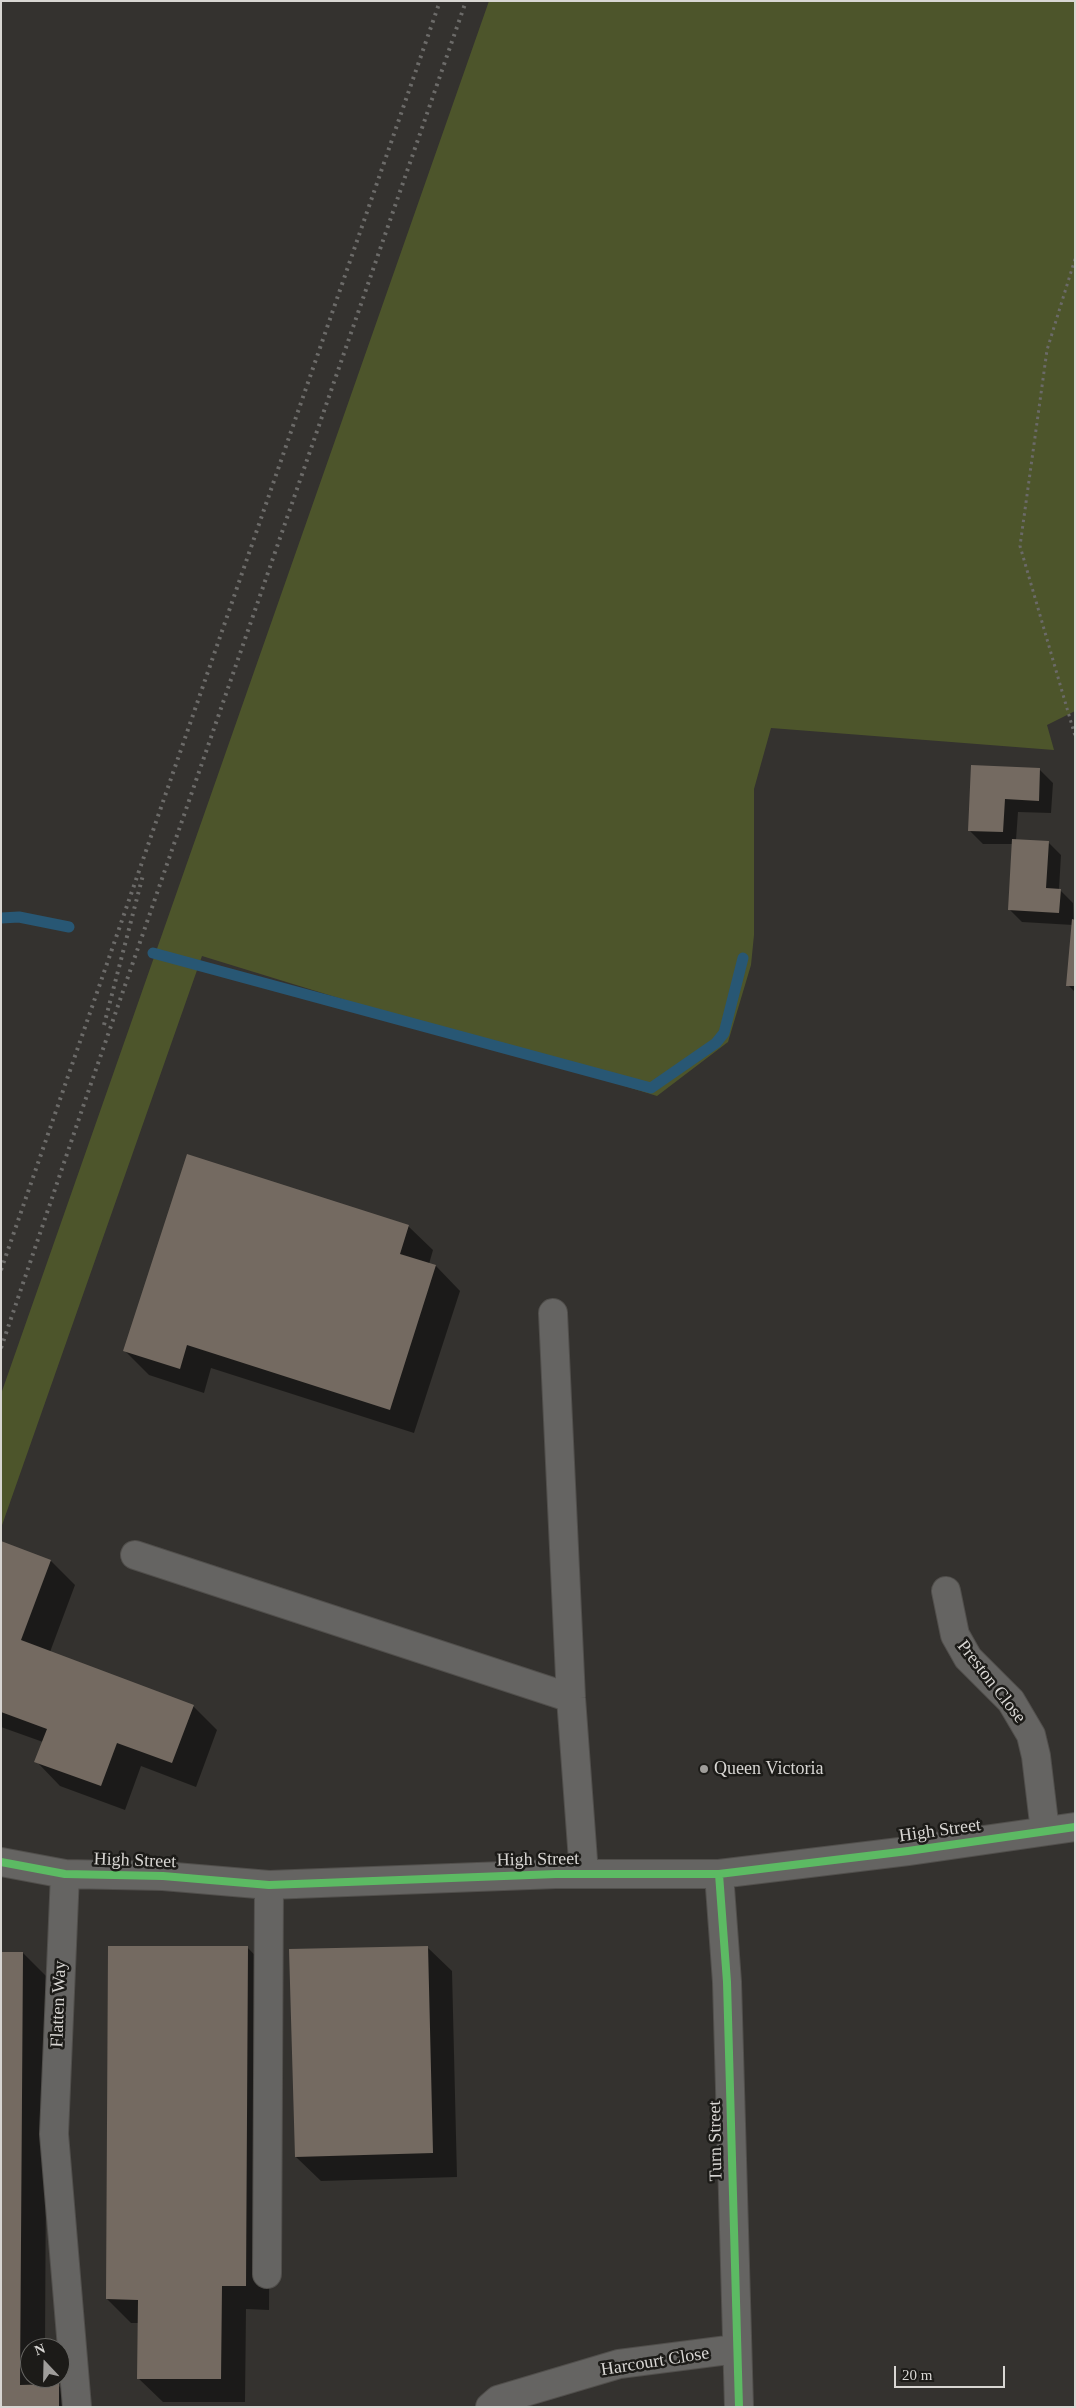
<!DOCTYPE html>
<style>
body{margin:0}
#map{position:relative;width:1076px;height:2408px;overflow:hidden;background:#34322f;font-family:Georgia,serif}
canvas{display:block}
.frame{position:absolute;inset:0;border:2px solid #d8d6d3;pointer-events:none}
.north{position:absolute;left:20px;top:2338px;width:50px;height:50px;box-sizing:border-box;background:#1c1b18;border:1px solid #676663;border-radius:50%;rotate:339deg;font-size:14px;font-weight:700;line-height:20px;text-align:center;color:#d8d6d3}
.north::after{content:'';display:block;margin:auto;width:18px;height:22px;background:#9f9d9a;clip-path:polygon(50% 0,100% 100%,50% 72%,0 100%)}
.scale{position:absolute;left:894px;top:2366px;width:111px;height:22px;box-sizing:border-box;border:2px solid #d8d6d3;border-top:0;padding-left:6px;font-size:15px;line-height:18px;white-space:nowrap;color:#d8d6d3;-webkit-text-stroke:4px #1c1b18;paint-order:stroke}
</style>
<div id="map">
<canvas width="1076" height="2408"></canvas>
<div class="frame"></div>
<div class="north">N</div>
<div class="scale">20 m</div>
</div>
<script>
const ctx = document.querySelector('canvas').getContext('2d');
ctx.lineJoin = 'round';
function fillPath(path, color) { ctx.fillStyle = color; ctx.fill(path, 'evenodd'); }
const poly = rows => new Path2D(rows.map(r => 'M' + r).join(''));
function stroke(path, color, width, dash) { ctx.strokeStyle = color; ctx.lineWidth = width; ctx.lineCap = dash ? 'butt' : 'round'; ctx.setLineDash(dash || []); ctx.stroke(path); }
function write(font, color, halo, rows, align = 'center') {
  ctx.font = font + ' Georgia,serif'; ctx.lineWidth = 5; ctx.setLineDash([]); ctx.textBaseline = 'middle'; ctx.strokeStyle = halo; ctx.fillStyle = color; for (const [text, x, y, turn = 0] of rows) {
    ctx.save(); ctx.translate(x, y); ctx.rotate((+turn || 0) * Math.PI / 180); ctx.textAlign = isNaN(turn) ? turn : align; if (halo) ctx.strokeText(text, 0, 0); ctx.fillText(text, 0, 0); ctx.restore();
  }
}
fillPath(poly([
 [489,1,1075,1,1075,711,1047,725,1054,750,771,728,754,789,754,935,751,965,728,1042,657,1096,202,956,1,1528,1,1394]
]), '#4d552b');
fillPath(poly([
 [972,767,1040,770,1053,783,1051,813,1018,812,1016,840,1048,842,1061,855,1059,889,1073,903,1075,992,1068,985,1073,925,1022,922,1009,909,1013,844,983,844,970,831],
 [408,1226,433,1250,429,1264,436,1266,460,1291,414,1433,211,1368,204,1393,149,1375,125,1351],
 [1,1542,51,1561,75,1585,50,1652,193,1706,217,1730,196,1787,141,1766,125,1810,60,1786,36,1761,43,1742,1,1727],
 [247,1947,271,1972,269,2310,246,2309,245,2402,163,2402,138,2378,139,2323,131,2323,107,2299],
 [427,1947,452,1971,457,2177,321,2181,296,2157],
 [23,1953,47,1977,45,2348,30,2348,30,2378,44,2378,44,2385,58,2385,80,2407,1,2407]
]), '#0007');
stroke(poly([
 [1,918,19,917,69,927],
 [153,953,651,1088,716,1043,724,1033,743,958]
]), '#285774', 11);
fillPath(poly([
 [971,765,1040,768,1039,801,1005,799,1003,832,968,831],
 [1012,839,1049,841,1046,888,1061,889,1059,913,1008,910],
 [1072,919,1075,920,1075,986,1066,986],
 [187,1154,409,1225,400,1254,436,1265,390,1410,187,1345,180,1369,123,1351],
 [1,1541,51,1560,21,1640,194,1705,172,1763,117,1743,101,1786,34,1762,47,1729,1,1712],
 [108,1946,248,1946,246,2286,222,2286,221,2379,137,2379,138,2300,106,2299],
 [428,1946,433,2153,295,2157,289,1949],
 [1,1952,23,1952,20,2385,59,2384,59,2407,1,2407]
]), '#746a61');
const minor = poly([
 [553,1313,571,1698,584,1874],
 [135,1555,571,1698],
 [946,1591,955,1635,968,1658,1011,1701,1031,1735,1036,1756,1045,1831],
 [1,1862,65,1874,163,1876,269,1885,556,1874,719,1874,908,1851,1075,1827],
 [65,1874,54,2134,77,2407],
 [719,1874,727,1982,739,2407],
 [267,2274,269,1885],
 [490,2407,498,2400,619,2364,736,2349]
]);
stroke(minor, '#514f4c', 30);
stroke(poly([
 [1075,259,1047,350,1020,546,1075,736]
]), '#6b6a68', 3, [2.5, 4]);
stroke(minor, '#656462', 28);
stroke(poly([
 [104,1025,143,875],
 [1,1270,440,1],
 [1,1348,85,1101,466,1]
]), '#6c6b69', 4, [2.5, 5]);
stroke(poly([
 [1,1862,65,1874,163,1876,269,1885,556,1874,719,1874,908,1851,1075,1827],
 [719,1874,727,1982,739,2407]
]), '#5cba63', 8);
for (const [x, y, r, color] of [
 [704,1769,5,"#9f9d9a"]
]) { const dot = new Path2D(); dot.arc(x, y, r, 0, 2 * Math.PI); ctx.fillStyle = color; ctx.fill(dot); stroke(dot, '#1c1b18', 2); }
write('18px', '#d8d6d3', '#1c1b18', [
 ["Preston Close",991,1682,52],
 ["High Street",940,1831,-8],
 ["High Street",538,1860,-1],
 ["High Street",135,1861,2],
 ["Flatten Way",59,2004,-88],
 ["Turn Street",716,2141,-91],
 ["Harcourt Close",655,2362,-9]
]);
write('18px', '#d8d6d3', '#1c1b18', [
 ["Queen Victoria",714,1769]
], 'left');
</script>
